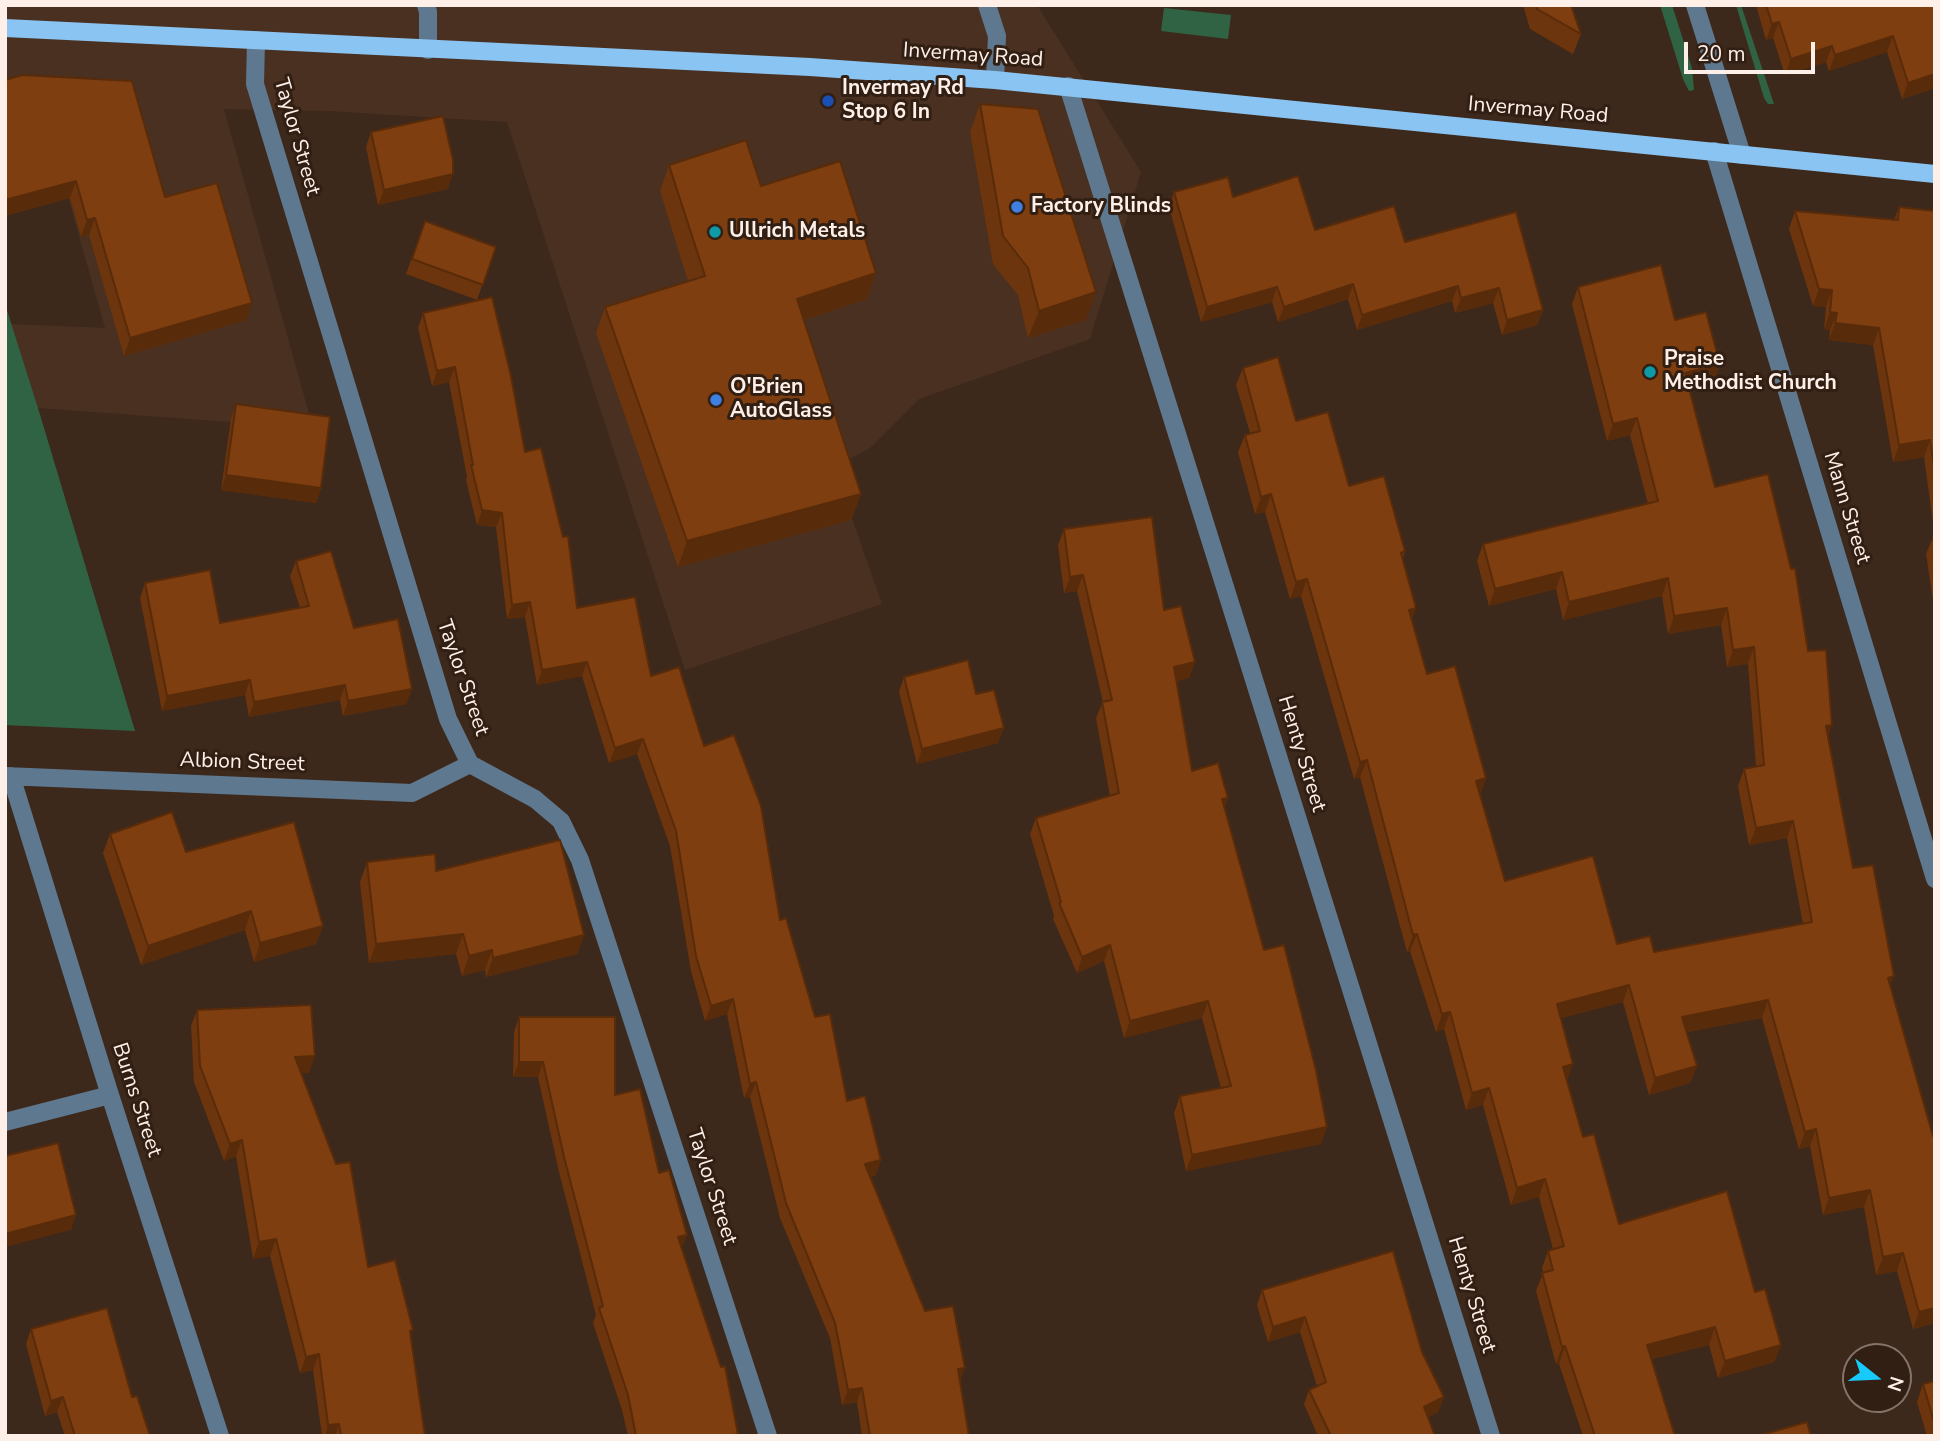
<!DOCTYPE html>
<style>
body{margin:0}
#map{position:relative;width:1940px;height:1441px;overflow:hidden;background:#3d281c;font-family:"Nunito Sans",sans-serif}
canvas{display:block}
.frame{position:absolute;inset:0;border:7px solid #fef0e9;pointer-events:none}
.north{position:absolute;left:1842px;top:1343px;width:70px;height:70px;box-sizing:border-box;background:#321f13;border:2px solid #847369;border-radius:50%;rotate:108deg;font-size:19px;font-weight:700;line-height:28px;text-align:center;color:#fef0e9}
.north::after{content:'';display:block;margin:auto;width:24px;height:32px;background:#18cafc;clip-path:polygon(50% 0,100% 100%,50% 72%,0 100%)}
.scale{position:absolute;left:1684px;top:42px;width:131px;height:32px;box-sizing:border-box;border:4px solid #fef0e9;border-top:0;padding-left:9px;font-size:21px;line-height:24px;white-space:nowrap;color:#fef0e9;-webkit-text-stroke:5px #321f13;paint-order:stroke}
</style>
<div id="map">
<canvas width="1940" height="1441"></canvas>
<div class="frame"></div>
<div class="north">N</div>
<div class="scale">20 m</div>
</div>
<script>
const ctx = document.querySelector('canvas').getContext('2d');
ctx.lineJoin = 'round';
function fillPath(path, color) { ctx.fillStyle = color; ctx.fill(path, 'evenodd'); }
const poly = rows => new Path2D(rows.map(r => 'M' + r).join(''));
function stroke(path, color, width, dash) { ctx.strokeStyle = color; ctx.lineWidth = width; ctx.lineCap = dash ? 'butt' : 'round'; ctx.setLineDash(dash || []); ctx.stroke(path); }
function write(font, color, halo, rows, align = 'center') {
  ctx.font = font + ' "Nunito Sans",sans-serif'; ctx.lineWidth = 6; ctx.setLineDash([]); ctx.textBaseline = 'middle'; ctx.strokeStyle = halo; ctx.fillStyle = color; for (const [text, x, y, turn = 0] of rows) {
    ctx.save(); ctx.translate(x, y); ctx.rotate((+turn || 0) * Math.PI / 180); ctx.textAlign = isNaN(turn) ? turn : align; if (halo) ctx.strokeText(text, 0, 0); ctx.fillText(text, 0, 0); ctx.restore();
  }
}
fillPath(poly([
 [5,5,1037,5,1141,172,1090,339,919,399,870,448,834,467,882,604,685,670,507,122,328,111,224,109,313,428,38,408,11,324,105,328,39,94,5,92]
]), '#4a3020');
fillPath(poly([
 [1660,5,1672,5,1692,68,1694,90,1689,91,1683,79],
 [1736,5,1741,5,1774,104,1768,104,1764,98],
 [1164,8,1231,15,1228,39,1161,31],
 [5,304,38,408,135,731,5,725]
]), '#306344');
stroke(poly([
 [426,5,428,12,428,50],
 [987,5,997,36,995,80],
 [1695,5,1742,155],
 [256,40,255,84,448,719,470,764,535,799,561,821,580,860,768,1436],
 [1068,86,1491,1436],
 [1714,151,1935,879],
 [5,776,412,793,470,764],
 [11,776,110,1095,220,1436],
 [5,1122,110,1095]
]), '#5e798f', 18);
stroke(poly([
 [5,28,810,67,995,80,1935,174]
]), '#8ac4f2', 18);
fillPath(poly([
 [1523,5,1571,5,1581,34,1573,54,1530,29],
 [1756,5,1935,5,1935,88,1902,99,1887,52,1829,71,1826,62,1785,75,1773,38,1766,40],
 [5,80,165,197,246,320,124,356,89,235,81,237,70,198,5,216],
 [980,104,1086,320,1028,338,1018,295,993,264,970,132],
 [371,132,448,189,378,205,366,147],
 [669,165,761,186,876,273,867,299,804,320,861,494,851,520,678,567,596,333,605,307,688,281,660,191],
 [1174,192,1233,197,1315,230,1405,242,1543,310,1537,325,1502,335,1493,303,1455,313,1452,301,1357,330,1348,299,1278,322,1272,302,1201,322,1169,207],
 [1899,207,1935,211,1935,613,1926,554,1933,537,1935,537,1924,457,1893,462,1873,345,1829,340,1830,330,1824,329,1826,307,1813,306,1789,229,1795,211,1894,220],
 [425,221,496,247,477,300,525,452,577,608,651,676,704,746,780,920,815,1017,876,1175,870,1177,925,1311,960,1381,969,1436,862,1436,857,1402,842,1405,830,1338,780,1218,750,1097,744,1098,727,1014,705,1021,691,971,670,846,637,754,609,763,582,676,537,685,525,617,507,619,496,527,477,525,466,480,467,477,449,382,432,386,418,328,423,313,477,300,406,274],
 [1578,287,1675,320,1720,364,1714,381,1689,387,1715,487,1808,651,1828,736,1853,868,1890,986,1933,1136,1935,1136,1935,1323,1913,1329,1897,1271,1876,1275,1864,1207,1823,1215,1810,1146,1799,1149,1762,1018,1687,1032,1697,1066,1690,1083,1649,1095,1623,1002,1561,1018,1567,1081,1583,1137,1619,1224,1755,1292,1781,1345,1774,1362,1718,1378,1709,1345,1652,1359,1675,1436,1583,1436,1559,1364,1556,1364,1536,1291,1543,1273,1542,1268,1548,1251,1553,1249,1539,1197,1511,1205,1483,1105,1466,1110,1444,1029,1436,1032,1410,951,1407,952,1360,777,1354,779,1301,596,1290,599,1265,512,1255,514,1238,452,1245,435,1250,433,1236,385,1243,368,1296,421,1349,486,1405,551,1403,558,1416,608,1412,619,1427,674,1486,778,1480,795,1505,881,1617,944,1654,952,1803,924,1787,838,1749,845,1738,786,1744,769,1756,767,1748,664,1727,667,1721,625,1668,634,1662,596,1563,620,1556,589,1489,606,1477,561,1483,544,1648,504,1630,435,1607,441,1572,304],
 [236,404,321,488,316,503,221,490,231,419],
 [1064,529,1164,610,1195,662,1189,678,1177,681,1192,771,1228,798,1224,808,1264,950,1321,1144,1186,1171,1174,1113,1180,1096,1221,1088,1202,1018,1124,1038,1104,961,1077,973,1053,919,1054,916,1030,834,1036,818,1110,796,1096,718,1103,702,1077,591,1064,593,1058,545],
 [296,561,354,628,412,689,406,704,343,716,340,700,249,717,245,695,162,711,140,598,145,583,220,623,300,608,290,576],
 [904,677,976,694,998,743,917,764,899,692],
 [110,834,186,852,323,926,316,944,254,962,245,930,141,965,103,853],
 [367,862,436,871,584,935,577,954,486,977,485,970,462,976,456,954,369,963,360,882],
 [197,1010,309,1073,301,1073,368,1267,411,1336,425,1436,322,1436,313,1370,300,1373,270,1256,253,1259,236,1156,224,1161,194,1082,191,1026],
 [519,1017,615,1095,659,1173,738,1434,737,1436,628,1436,622,1410,593,1323,596,1315,559,1172,538,1077,513,1077,514,1032],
 [1262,1290,1422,1352,1444,1397,1438,1412,1428,1417,1435,1436,1318,1436,1304,1404,1309,1390,1317,1386,1300,1332,1268,1342,1257,1305],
 [31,1329,132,1397,150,1436,65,1436,57,1412,45,1416,26,1344],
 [1935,1381,1935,1436,1927,1436,1917,1402,1923,1384]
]), '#6c350d');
fillPath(poly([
 [1779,22,1773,38,1766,40,1772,24],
 [1893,36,1887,52,1829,71,1835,55],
 [1832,46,1826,62,1785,75,1791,59],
 [1935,74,1935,88,1902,99,1908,83],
 [453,174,448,189,378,205,384,190],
 [76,181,70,198,5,216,5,200],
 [95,218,89,235,81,237,87,220],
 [876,273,867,299,788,325,797,299],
 [1353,284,1348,299,1278,322,1284,307],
 [1458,286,1452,301,1357,330,1362,315],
 [1277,287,1272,302,1201,322,1207,307],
 [1499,288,1493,303,1455,313,1461,298],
 [1819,289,1832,290,1826,307,1813,306],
 [1096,292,1086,320,1028,338,1039,311],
 [252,303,246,320,124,356,130,338],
 [1543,310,1537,325,1502,335,1507,320],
 [1830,312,1837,313,1830,330,1824,329],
 [1835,323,1879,328,1873,345,1829,340],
 [1720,364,1714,381,1679,390,1685,373],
 [455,367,449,382,432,386,437,371],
 [1637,418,1630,435,1607,441,1613,424],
 [1930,440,1924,457,1893,462,1899,445],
 [226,475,321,488,316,503,221,490],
 [861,494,851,520,678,567,687,541],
 [1271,494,1265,512,1255,514,1261,497],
 [482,510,502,513,496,527,477,525],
 [1562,572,1556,589,1489,606,1495,589],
 [1083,575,1077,591,1064,593,1070,577],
 [1668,578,1662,596,1563,620,1569,602],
 [1307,579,1301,596,1290,599,1296,582],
 [530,602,525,617,507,619,512,605],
 [1416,608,1410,625,1409,610],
 [1727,608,1721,625,1668,634,1674,616],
 [1754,647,1748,664,1727,667,1733,650],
 [587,662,582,676,537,685,542,670],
 [1195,662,1189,678,1168,683,1174,667],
 [250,680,245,695,162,711,167,696],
 [345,685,340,700,249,717,254,702],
 [412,689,406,704,343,716,348,701],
 [1832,725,1826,743,1826,726],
 [1004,728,998,743,917,764,922,749],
 [643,739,637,754,609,763,615,748],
 [1367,760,1360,777,1354,779,1360,762],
 [1486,778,1480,795,1476,781],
 [1228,798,1222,814,1222,799],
 [1793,821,1787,838,1749,845,1756,828],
 [251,911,245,930,141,965,148,946],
 [323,926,316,944,254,962,260,943],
 [463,934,456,954,369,963,376,944],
 [1417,934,1410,951,1407,952,1413,935],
 [584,935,577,954,486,977,493,958],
 [1110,945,1104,961,1077,973,1082,957],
 [492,950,485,970,462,976,469,956],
 [1894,976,1887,994,1888,978],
 [1629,985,1623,1002,1550,1021,1557,1004],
 [733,999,727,1014,705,1021,711,1006],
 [1768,1000,1762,1018,1676,1034,1682,1017],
 [1208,1001,1202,1018,1124,1038,1130,1021],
 [1450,1012,1444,1029,1436,1032,1442,1014],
 [315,1056,309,1073,289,1074,295,1057],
 [519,1062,543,1062,538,1077,513,1077],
 [1573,1064,1567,1081,1563,1067],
 [1697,1066,1690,1083,1649,1095,1655,1078],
 [756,1082,750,1097,744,1098,750,1084],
 [1489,1088,1483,1105,1466,1110,1472,1093],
 [1327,1127,1321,1144,1186,1171,1192,1155],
 [1816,1129,1810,1146,1799,1149,1805,1132],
 [242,1140,236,1156,224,1161,230,1144],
 [881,1160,876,1175,860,1179,865,1164],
 [1545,1179,1539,1197,1511,1205,1517,1188],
 [1870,1190,1864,1207,1823,1215,1829,1198],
 [76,1215,71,1230,5,1247,5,1234],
 [687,1235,681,1250,678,1237],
 [276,1239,270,1256,253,1259,259,1242],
 [1903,1253,1897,1271,1876,1275,1883,1257],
 [1935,1308,1935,1323,1913,1329,1919,1312],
 [1305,1317,1300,1332,1268,1342,1273,1327],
 [1715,1327,1709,1345,1641,1362,1647,1345],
 [1781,1345,1774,1362,1718,1378,1725,1361],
 [1565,1346,1559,1364,1556,1364,1562,1347],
 [319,1354,313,1370,300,1373,306,1357],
 [965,1368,960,1382,958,1369],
 [862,1388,857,1402,842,1405,848,1390],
 [63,1397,57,1412,45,1416,51,1401],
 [1444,1397,1438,1412,1419,1422,1424,1407],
 [339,1424,335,1436,325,1436,328,1425]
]), '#582b0a');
const building = poly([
 [1536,5,1571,5,1581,34,1537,9,1536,5],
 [1766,5,1935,5,1935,74,1908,83,1893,36,1835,55,1832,46,1791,59,1779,22,1772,24,1766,5],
 [22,75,132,81,165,197,217,183,252,303,130,338,95,218,87,220,76,181,5,200,5,80,22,75],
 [980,104,1038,109,1096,292,1039,311,1028,268,1003,236,980,104],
 [443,116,453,160,453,174,384,190,371,132,443,116],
 [746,140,761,186,840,161,876,273,797,299,861,494,687,541,605,307,705,276,669,165,746,140],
 [1298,176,1315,230,1394,206,1405,242,1516,212,1543,310,1507,320,1499,288,1461,298,1458,286,1362,315,1353,284,1284,307,1277,287,1207,307,1174,192,1228,177,1233,197,1298,176],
 [1899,207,1935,211,1935,473,1930,440,1899,445,1879,328,1835,323,1837,313,1830,312,1832,290,1819,289,1795,211,1898,220,1899,207],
 [425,221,496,247,483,285,412,259,425,221],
 [1661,265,1675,320,1706,312,1720,364,1685,373,1715,487,1768,474,1791,569,1795,568,1808,651,1826,650,1832,725,1826,726,1853,868,1873,865,1894,976,1888,978,1933,1136,1935,1136,1935,1308,1919,1312,1903,1253,1883,1257,1870,1190,1829,1198,1816,1129,1805,1132,1768,1000,1682,1017,1697,1066,1655,1078,1629,985,1557,1004,1573,1064,1563,1067,1583,1137,1594,1134,1619,1224,1727,1191,1755,1292,1765,1289,1781,1345,1725,1361,1715,1327,1647,1345,1675,1436,1595,1436,1565,1346,1562,1347,1542,1273,1553,1270,1548,1251,1564,1246,1545,1179,1517,1188,1489,1088,1472,1093,1450,1012,1442,1014,1417,934,1413,935,1367,760,1360,762,1307,579,1296,582,1271,494,1261,497,1245,435,1260,431,1243,368,1278,357,1296,421,1328,412,1349,486,1384,476,1405,551,1401,553,1416,608,1409,610,1427,674,1455,666,1486,778,1476,781,1505,881,1593,856,1617,944,1650,936,1654,952,1812,922,1793,821,1756,828,1744,769,1764,765,1754,647,1733,650,1727,608,1674,616,1668,578,1569,602,1562,572,1495,589,1483,544,1658,501,1637,418,1613,424,1578,287,1661,265],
 [492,297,511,376,525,452,541,448,563,537,568,536,577,608,635,597,651,676,679,667,704,746,734,735,761,806,780,920,786,918,815,1017,830,1014,847,1101,865,1096,881,1160,865,1164,925,1311,953,1306,965,1368,958,1369,969,1436,870,1436,862,1388,848,1390,835,1323,786,1203,756,1082,750,1084,733,999,711,1006,696,956,676,831,643,739,615,748,587,662,542,670,530,602,512,605,502,513,482,510,471,465,473,465,455,367,437,371,423,313,492,297],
 [236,404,330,417,321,488,226,475,236,404],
 [1152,517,1164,610,1181,606,1195,662,1174,667,1192,771,1218,763,1228,798,1222,799,1264,950,1284,945,1316,1070,1327,1127,1192,1155,1180,1096,1231,1086,1208,1001,1130,1021,1110,945,1082,957,1059,903,1061,902,1036,818,1119,793,1102,702,1112,700,1083,575,1070,577,1064,529,1152,517],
 [1933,537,1935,537,1935,553,1933,537],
 [331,551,354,628,398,619,412,689,348,701,345,685,254,702,250,680,167,696,145,583,210,570,220,623,309,606,296,561,331,551],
 [968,660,976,694,994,690,1004,728,922,749,904,677,968,660],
 [172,812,186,852,294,822,323,926,260,943,251,911,148,946,110,834,172,812],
 [560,840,584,935,493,958,492,950,469,956,463,934,376,944,367,862,435,854,436,871,560,840],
 [311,1005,315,1056,295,1057,336,1164,350,1162,368,1267,395,1260,413,1330,410,1331,425,1436,341,1436,339,1424,328,1425,319,1354,306,1357,276,1239,259,1242,242,1140,230,1144,200,1066,197,1010,311,1005],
 [519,1017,615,1017,615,1095,640,1089,659,1173,669,1170,687,1235,678,1237,721,1367,725,1366,738,1434,729,1436,636,1436,628,1395,599,1308,603,1306,564,1157,543,1062,519,1062,519,1017],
 [58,1143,76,1215,5,1234,5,1156,58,1143],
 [1393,1251,1422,1352,1444,1397,1424,1407,1435,1436,1331,1436,1309,1390,1326,1382,1305,1317,1273,1327,1262,1290,1393,1251],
 [107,1308,132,1397,137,1396,150,1436,75,1436,63,1397,51,1401,31,1329,107,1308],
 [1935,1381,1935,1425,1923,1384,1935,1381],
 [1807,1422,1811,1436,1761,1436,1761,1435,1807,1422]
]);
fillPath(building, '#7e3e0f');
stroke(building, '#582b0a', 2);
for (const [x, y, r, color] of [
 [828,101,7,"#1a4fb4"],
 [1017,207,7,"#3f7fe0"],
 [715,232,7,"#0f9aa8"],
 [1650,372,7,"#0f9aa8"],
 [716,400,7,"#3f7fe0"]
]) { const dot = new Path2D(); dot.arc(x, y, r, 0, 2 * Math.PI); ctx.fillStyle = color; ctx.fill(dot); stroke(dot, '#321f13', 2.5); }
write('21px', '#fef0e9', '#321f13', [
 ["Invermay Road",973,56,4],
 ["Invermay Road",1538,111,5],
 ["Taylor Street",296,137,74],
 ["Mann Street",1846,508,73],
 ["Taylor Street",462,678,71],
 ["Henty Street",1301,754,73],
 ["Albion Street",242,763,2],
 ["Burns Street",136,1100,72],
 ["Taylor Street",711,1187,72],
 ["Henty Street",1471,1295,73]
]);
write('bold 21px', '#fef0e9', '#321f13', [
 ["Invermay Rd",842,89],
 ["Stop 6 In",842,113],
 ["Factory Blinds",1031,207],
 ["Ullrich Metals",729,232],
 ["Praise",1664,360],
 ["Methodist Church",1664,384],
 ["O'Brien",730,388],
 ["AutoGlass",730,412]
], 'left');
</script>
